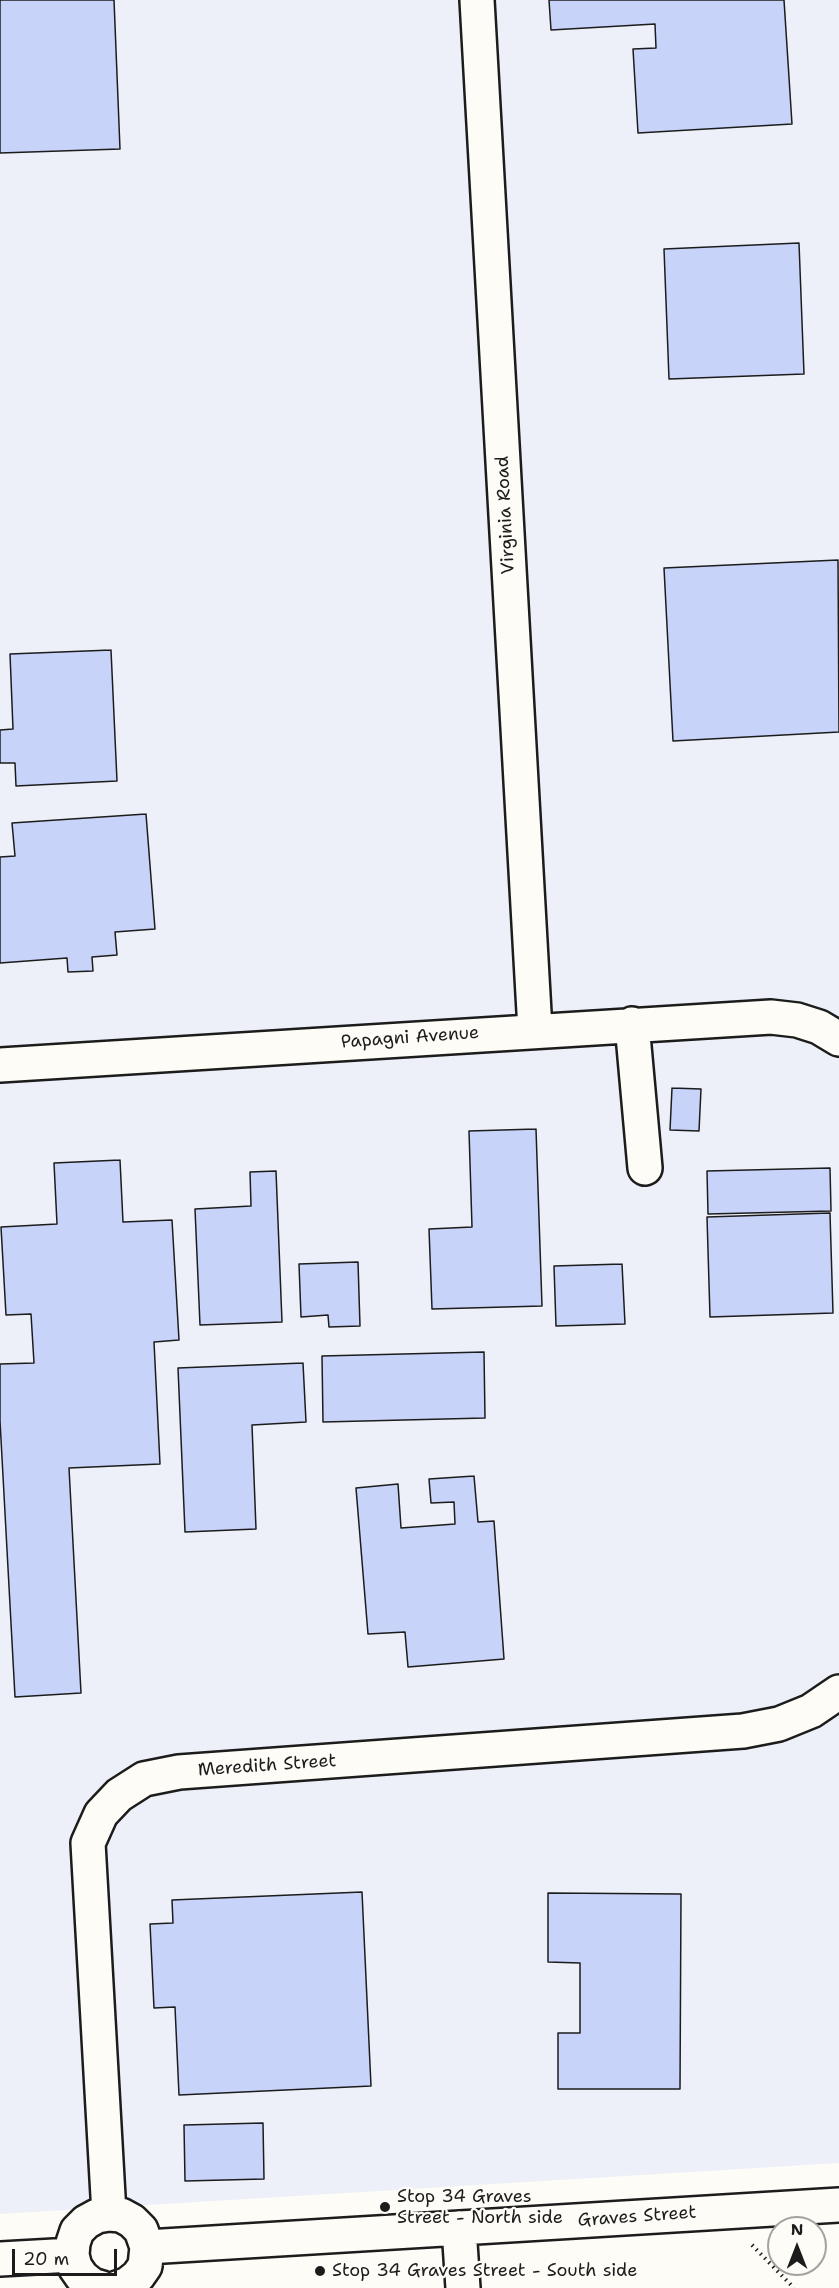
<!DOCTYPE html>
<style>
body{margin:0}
#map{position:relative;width:839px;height:2288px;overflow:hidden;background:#fdfcf7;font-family:"Shantell Sans",sans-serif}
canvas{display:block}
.north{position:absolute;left:767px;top:2216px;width:60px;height:60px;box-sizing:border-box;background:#fdfcf7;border:2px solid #a3a29f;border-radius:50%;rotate:0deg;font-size:16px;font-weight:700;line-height:24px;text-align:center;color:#1c1c1c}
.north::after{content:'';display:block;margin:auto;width:21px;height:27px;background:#1c1c1c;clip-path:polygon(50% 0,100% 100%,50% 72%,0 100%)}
.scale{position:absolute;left:12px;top:2249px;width:105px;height:27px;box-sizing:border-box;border:3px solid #1c1c1c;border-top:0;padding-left:8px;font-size:18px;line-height:21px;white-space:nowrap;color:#1c1c1c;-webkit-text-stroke:4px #fdfcf7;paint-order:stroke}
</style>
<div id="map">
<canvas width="839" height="2288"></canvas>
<div class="north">N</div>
<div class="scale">20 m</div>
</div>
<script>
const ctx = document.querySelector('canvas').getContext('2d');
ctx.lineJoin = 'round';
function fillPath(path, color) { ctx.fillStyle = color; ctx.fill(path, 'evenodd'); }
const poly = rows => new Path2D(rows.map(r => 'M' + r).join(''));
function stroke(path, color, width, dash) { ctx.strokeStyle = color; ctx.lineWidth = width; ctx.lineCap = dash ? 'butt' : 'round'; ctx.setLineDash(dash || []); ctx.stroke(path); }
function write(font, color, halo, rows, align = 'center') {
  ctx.font = font + ' "Shantell Sans",sans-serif'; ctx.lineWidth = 4.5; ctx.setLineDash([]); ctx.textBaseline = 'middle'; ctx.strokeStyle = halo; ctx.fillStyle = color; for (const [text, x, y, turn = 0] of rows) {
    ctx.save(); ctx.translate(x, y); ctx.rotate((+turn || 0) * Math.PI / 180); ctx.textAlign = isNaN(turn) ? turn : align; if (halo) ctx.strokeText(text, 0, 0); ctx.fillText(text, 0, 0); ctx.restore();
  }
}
fillPath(poly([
 [0,0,839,0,839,2163,0,2214]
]), '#edf0f8');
const building = poly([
 [0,0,114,0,120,149,0,153,0,0],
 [549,0,784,0,792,124,638,133,633,49,656,48,655,24,551,30,549,0],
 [799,243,804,374,669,379,664,249,799,243],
 [838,560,839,732,673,741,664,568,838,560],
 [111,650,117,781,16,786,15,763,0,763,0,730,13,729,10,654,111,650],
 [146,814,155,929,115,932,117,955,92,957,93,971,68,972,67,958,0,963,0,857,15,856,12,823,146,814],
 [672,1088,701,1089,699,1131,670,1130,672,1088],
 [536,1129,542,1306,432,1309,429,1229,472,1227,469,1131,536,1129],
 [120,1160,123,1222,172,1220,179,1340,154,1342,160,1464,69,1468,81,1693,15,1697,0,1421,0,1364,34,1363,31,1314,6,1315,1,1227,57,1224,54,1163,120,1160],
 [830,1168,831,1211,708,1214,707,1171,830,1168],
 [276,1171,282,1322,200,1325,195,1209,251,1206,250,1172,276,1171],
 [830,1213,833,1313,710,1317,707,1217,830,1213],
 [358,1262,360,1326,329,1327,328,1315,301,1317,299,1264,358,1262],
 [622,1264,625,1324,556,1326,554,1266,622,1264],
 [484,1352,485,1418,323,1422,322,1356,484,1352],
 [303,1363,306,1422,252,1425,256,1529,185,1532,178,1368,303,1363],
 [474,1476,478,1522,494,1521,504,1659,408,1667,405,1632,368,1634,356,1488,398,1484,401,1528,455,1524,454,1502,431,1503,429,1479,474,1476],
 [362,1892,371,2086,179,2095,175,2007,154,2008,150,1924,173,1923,172,1900,362,1892],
 [548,1893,681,1894,680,2089,558,2089,558,2033,580,2033,580,1963,548,1962,548,1893],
 [263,2123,264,2179,185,2181,184,2125,263,2123]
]);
fillPath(building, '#c8d3fa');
stroke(building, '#1c1c1c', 1.5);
const minor = poly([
 [477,0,535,1030],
 [632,1024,645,1168],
 [0,1065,771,1017,797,1020,819,1027,839,1039],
 [109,2214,88,1843,101,1814,119,1795,144,1779,179,1772,743,1731,779,1724,811,1711,839,1692],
 [459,2228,463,2288],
 [147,2247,839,2205],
 [0,2259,72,2255],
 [102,2288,92,2285,82,2277,75,2267,72,2255,73,2243,77,2231,86,2222,97,2216,109,2214,121,2215,132,2221,141,2230,147,2247,145,2266,138,2276,128,2284,117,2288]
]);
stroke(minor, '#1c1c1c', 38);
stroke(poly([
 [752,2245,794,2288]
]), '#1c1c1c', 4, [1.5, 4.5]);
stroke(minor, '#fdfcf7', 33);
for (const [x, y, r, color] of [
 [385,2207,6,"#1c1c1c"],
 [320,2271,6,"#1c1c1c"]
]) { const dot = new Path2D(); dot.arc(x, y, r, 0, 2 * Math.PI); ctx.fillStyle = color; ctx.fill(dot); stroke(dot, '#fdfcf7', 2); }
write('18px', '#1c1c1c', '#fdfcf7', [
 ["Virginia Road",506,515,-93],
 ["Papagni Avenue",410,1038,-4],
 ["Meredith Street",267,1766,-4],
 ["Graves Street",637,2217,-4]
]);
write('18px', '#1c1c1c', '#fdfcf7', [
 ["Stop 34 Graves",397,2197],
 ["Street - North side",397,2218],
 ["Stop 34 Graves Street - South side",332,2271]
], 'left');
</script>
